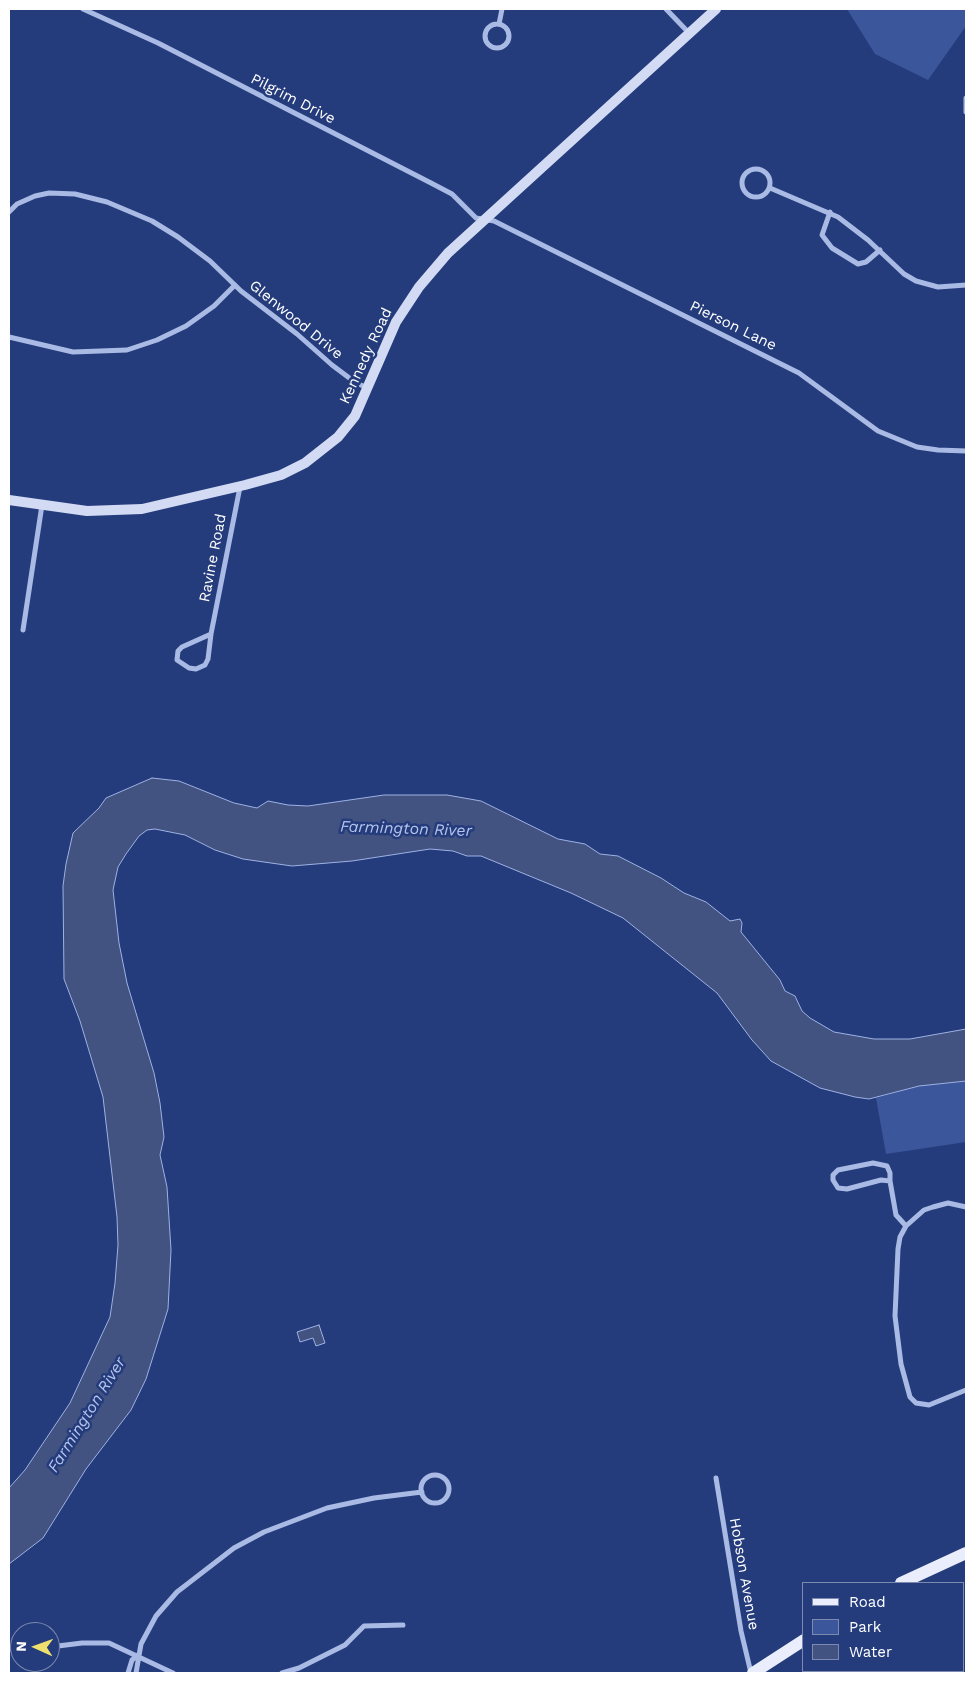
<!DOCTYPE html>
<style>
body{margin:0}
#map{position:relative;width:975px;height:1682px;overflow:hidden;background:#253c7c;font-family:"Work Sans",sans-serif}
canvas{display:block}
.frame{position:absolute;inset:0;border:10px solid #fff;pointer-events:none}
.legend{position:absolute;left:802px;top:1582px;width:162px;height:90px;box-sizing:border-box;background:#253c7c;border:1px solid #7c8ab0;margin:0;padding:6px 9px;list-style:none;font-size:15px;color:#fff}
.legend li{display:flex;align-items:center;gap:10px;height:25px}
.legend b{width:25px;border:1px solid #7c8ab0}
.north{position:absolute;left:10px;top:1622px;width:50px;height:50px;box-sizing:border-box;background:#253c7c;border:1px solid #7c8ab0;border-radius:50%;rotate:272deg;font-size:14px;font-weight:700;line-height:20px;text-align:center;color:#fff}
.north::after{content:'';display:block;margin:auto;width:18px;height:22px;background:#eee06e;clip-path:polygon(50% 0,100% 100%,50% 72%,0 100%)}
</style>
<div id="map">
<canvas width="975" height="1682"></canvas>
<div class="frame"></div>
<ul class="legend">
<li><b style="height:6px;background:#eaeefc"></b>Road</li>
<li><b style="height:14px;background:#3c569b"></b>Park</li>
<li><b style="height:14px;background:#425281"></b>Water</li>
</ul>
<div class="north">N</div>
</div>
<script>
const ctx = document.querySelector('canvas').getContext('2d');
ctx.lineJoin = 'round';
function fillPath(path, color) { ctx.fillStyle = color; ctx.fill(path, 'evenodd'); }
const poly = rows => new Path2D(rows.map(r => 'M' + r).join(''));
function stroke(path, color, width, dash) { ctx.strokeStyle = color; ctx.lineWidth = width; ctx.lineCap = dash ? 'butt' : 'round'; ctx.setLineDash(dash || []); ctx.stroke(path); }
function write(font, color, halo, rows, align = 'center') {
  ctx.font = font + ' "Work Sans",sans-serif'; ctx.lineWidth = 5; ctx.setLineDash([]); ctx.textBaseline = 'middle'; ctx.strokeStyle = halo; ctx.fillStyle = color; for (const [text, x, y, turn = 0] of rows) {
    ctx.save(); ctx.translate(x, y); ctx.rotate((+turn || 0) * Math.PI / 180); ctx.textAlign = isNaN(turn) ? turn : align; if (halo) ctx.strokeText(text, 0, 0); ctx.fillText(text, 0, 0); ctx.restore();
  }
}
fillPath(poly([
 [847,9,966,9,966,26,928,80,875,54],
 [966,1081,966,1142,886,1154,876,1098,919,1086]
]), '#3c569b');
const water = poly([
 [152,778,179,781,234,803,257,808,268,801,288,805,308,806,384,795,447,795,481,801,558,839,585,844,600,854,618,856,661,878,684,893,706,902,730,921,740,919,742,923,741,932,780,980,785,991,795,996,802,1011,810,1018,834,1032,874,1039,910,1039,966,1029,966,1081,919,1086,869,1099,855,1097,820,1088,771,1061,752,1040,717,993,623,918,571,893,481,856,467,856,453,851,430,849,352,861,292,866,243,859,215,850,185,835,155,829,147,830,139,836,126,854,118,867,113,890,119,943,127,983,154,1073,160,1103,164,1137,160,1155,167,1187,171,1250,168,1309,146,1379,131,1410,86,1469,43,1538,9,1564,9,1488,25,1470,70,1403,110,1317,115,1283,118,1245,117,1217,103,1097,80,1021,64,979,63,886,66,864,73,833,99,808,106,798,152,778],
 [319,1325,325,1343,316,1346,313,1338,300,1342,297,1332,319,1325]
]);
fillPath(water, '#425281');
stroke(water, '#9eb2e5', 1);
stroke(poly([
 [83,9,158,43,431,183,452,194,476,218,494,221,799,373,878,431,917,447,938,450,966,451],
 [666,9,689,33],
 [499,24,502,9],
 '485 36a12 12 0 1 1 24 0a12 12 0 1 1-24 0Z',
 [966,98,966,112],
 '742 183a14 14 0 1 1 28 0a14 14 0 1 1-28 0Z',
 [770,188,838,217,868,240,904,274,916,281,938,287,966,285],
 [9,212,17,204,35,196,49,193,75,194,107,202,152,221,178,237,210,261,241,291,297,334,332,365,356,383,368,388],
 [830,212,822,235,832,248,858,264,866,262,880,250],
 [9,337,73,352,127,350,157,340,186,326,214,306,235,285],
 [23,630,42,505],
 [211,634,182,647,178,651,177,660,189,668,196,669,205,665,208,659,211,634,240,487],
 [890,1181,890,1173,887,1166,873,1163,838,1170,833,1175,833,1180,838,1188,847,1189,881,1180,890,1181,896,1215,906,1226],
 [966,1207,948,1203,933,1207,924,1210,906,1226,900,1237,898,1249,895,1316,901,1364,910,1397,916,1403,929,1405,966,1390],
 '421 1489a14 14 0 1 1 28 0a14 14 0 1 1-28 0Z',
 [716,1478,741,1631,751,1673],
 [50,1647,82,1643,109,1643,173,1673],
 [9,1649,20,1650],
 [871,1671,872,1673],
 [128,1673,132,1660,138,1655],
 [136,1673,141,1644,156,1616,177,1592,234,1548,264,1532,327,1508,374,1498,422,1492],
 [282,1673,299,1668,345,1645,364,1626,403,1625]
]), '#a9bae5', 5);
stroke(poly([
 [9,500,87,511,142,509,245,485,281,475,305,463,338,437,355,416,396,322,419,287,448,253,716,9]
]), '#d3dbf4', 10);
stroke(poly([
 [901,1583,966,1553],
 [753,1673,804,1640]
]), '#eaeefc', 12);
write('15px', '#fff', '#253c7c', [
 ["Pilgrim Drive",293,99,27],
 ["Glenwood Drive",296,320,39],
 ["Pierson Lane",733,326,26],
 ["Kennedy Road",366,356,-65],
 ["Ravine Road",213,558,-79],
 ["Hobson Avenue",744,1574,80]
]);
write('italic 16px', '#b5c4ec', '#253c7c', [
 ["Farmington River",406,829,2],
 ["Farmington River",87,1415,-58]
]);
</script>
